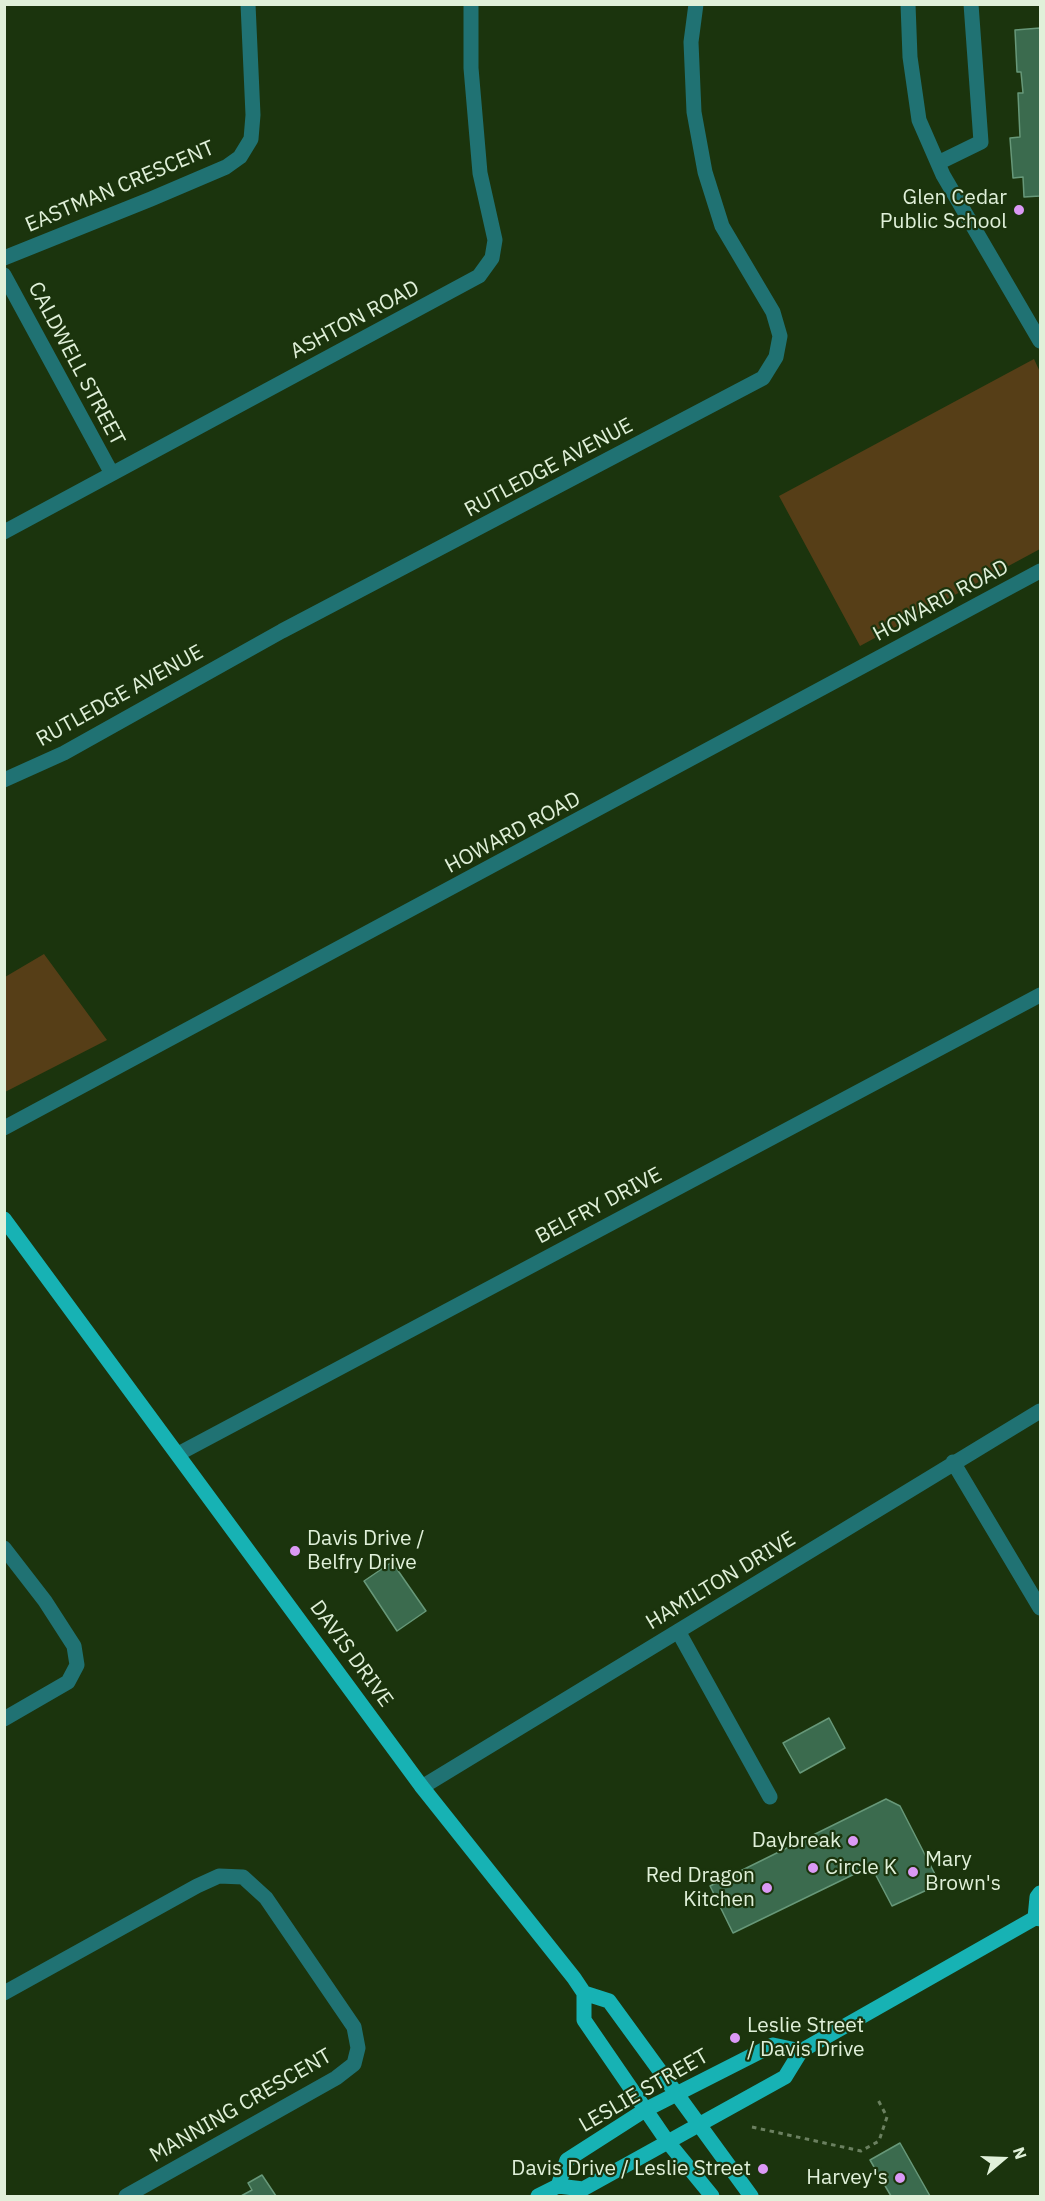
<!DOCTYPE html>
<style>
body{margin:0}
#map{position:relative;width:1045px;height:2201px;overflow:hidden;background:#1b340d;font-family:"IBM Plex Sans",sans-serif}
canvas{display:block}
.frame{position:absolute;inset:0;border:6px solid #e0f0d9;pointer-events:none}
.north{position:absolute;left:973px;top:2129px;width:60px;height:60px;-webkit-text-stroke:4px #1b340d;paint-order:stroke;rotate:71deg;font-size:16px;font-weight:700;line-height:24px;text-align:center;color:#e0f0d9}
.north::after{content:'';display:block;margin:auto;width:21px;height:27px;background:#e0f0d9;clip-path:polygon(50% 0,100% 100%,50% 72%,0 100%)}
</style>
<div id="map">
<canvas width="1045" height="2201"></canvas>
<div class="frame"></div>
<div class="north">N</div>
</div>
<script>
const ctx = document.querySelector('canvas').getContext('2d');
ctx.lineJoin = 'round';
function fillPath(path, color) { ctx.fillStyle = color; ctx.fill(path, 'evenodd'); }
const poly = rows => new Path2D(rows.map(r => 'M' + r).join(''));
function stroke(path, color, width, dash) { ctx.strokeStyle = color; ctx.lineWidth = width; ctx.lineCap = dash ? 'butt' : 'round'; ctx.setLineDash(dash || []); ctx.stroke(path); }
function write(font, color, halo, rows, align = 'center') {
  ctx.font = font + ' "IBM Plex Sans",sans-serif'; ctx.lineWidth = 4.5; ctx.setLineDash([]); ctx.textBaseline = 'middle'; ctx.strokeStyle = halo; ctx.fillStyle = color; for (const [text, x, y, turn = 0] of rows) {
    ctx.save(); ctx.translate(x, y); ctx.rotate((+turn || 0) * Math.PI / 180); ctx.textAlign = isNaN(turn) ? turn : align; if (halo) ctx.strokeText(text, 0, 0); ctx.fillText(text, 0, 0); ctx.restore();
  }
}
fillPath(poly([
 [1034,359,1040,372,1040,549,860,646,779,496],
 [44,954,107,1040,5,1092,5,977]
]), '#563e17');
const building = poly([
 [1040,28,1040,196,1024,197,1023,177,1013,178,1010,138,1020,137,1018,93,1023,93,1021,72,1017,72,1015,30,1040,28],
 [392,1562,426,1611,397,1631,364,1581,392,1562],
 [829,1718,845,1748,800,1773,783,1743,829,1718],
 [886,1799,900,1806,940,1884,892,1906,871,1866,733,1933,710,1886,886,1799],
 [900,2143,930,2196,891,2196,870,2160,900,2143],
 [262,2175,276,2196,241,2196,252,2190,248,2183,262,2175]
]);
fillPath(building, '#3b6b4e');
stroke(building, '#679879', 1.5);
stroke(poly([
 [752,2127,861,2151,879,2141,887,2117,877,2098]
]), '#6b8060', 3, [4.5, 4.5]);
stroke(poly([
 [908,4,910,57,919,120,943,175,1040,341],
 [938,163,981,142,971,4],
 [4,258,151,199,226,167,240,157,251,139,253,115,248,4],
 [4,275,111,472],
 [4,532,479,276,492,258,495,240,480,173,471,68,471,4],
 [4,780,64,753,282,631,763,378,776,357,780,336,773,312,722,226,705,172,694,112,691,42,696,4],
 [4,1128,1040,571],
 [178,1454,1040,995],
 [953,1462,1040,1608],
 [4,1548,45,1601,74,1646,77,1665,68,1682,4,1719],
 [678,1631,770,1797],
 [422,1787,1040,1411],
 [4,1993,197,1886,219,1876,243,1877,266,1898,354,2027,358,2048,354,2064,336,2078,126,2196]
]), '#207273', 15);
stroke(poly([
 [4,1219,422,1787,574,1978,584,1993,584,2020,667,2141,712,2196],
 [1035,1918,1037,1897,1040,1893],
 [584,1993,609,2001,751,2196],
 [558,2186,567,2160,645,2110,773,2045,801,2051],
 [538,2196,558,2186,583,2189,785,2077,801,2051,1035,1918,1040,1919]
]), '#17b2b4', 15);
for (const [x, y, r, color] of [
 [1019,210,6,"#db99f5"],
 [295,1551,6,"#db99f5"],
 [853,1841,6,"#db99f5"],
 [813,1868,6,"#db99f5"],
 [913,1872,6,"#db99f5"],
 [767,1888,6,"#db99f5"],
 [735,2038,6,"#db99f5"],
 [763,2169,6,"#db99f5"],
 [900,2178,6,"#db99f5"]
]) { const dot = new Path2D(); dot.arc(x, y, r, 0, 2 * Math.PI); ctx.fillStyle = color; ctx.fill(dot); stroke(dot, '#1b340d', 2); }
write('21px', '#e0f0d9', '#1b340d', [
 ["EASTMAN CRESCENT",120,187,-23],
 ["ASHTON ROAD",355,320,-28],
 ["CALDWELL STREET",76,364,62],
 ["RUTLEDGE AVENUE",549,468,-28],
 ["HOWARD ROAD",941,601,-28],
 ["RUTLEDGE AVENUE",120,696,-29],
 ["HOWARD ROAD",513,833,-28],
 ["BELFRY DRIVE",599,1206,-28],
 ["HAMILTON DRIVE",721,1581,-31],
 ["DAVIS DRIVE",351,1654,54],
 ["LESLIE STREET",644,2091,-30],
 ["MANNING CRESCENT",241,2106,-30]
]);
write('21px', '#e0f0d9', '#1b340d', [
 ["Glen Cedar",1007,198],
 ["Public School",1007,222],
 ["Davis Drive /",307,1539,"left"],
 ["Belfry Drive",307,1563,"left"],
 ["Daybreak",841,1841],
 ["Mary",925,1860,"left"],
 ["Brown's",925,1884,"left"],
 ["Circle K",825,1868,"left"],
 ["Red Dragon",755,1876],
 ["Kitchen",755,1900],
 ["Leslie Street",747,2026,"left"],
 ["/ Davis Drive",747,2050,"left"],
 ["Davis Drive / Leslie Street",751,2169],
 ["Harvey's",888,2178]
], 'right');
</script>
